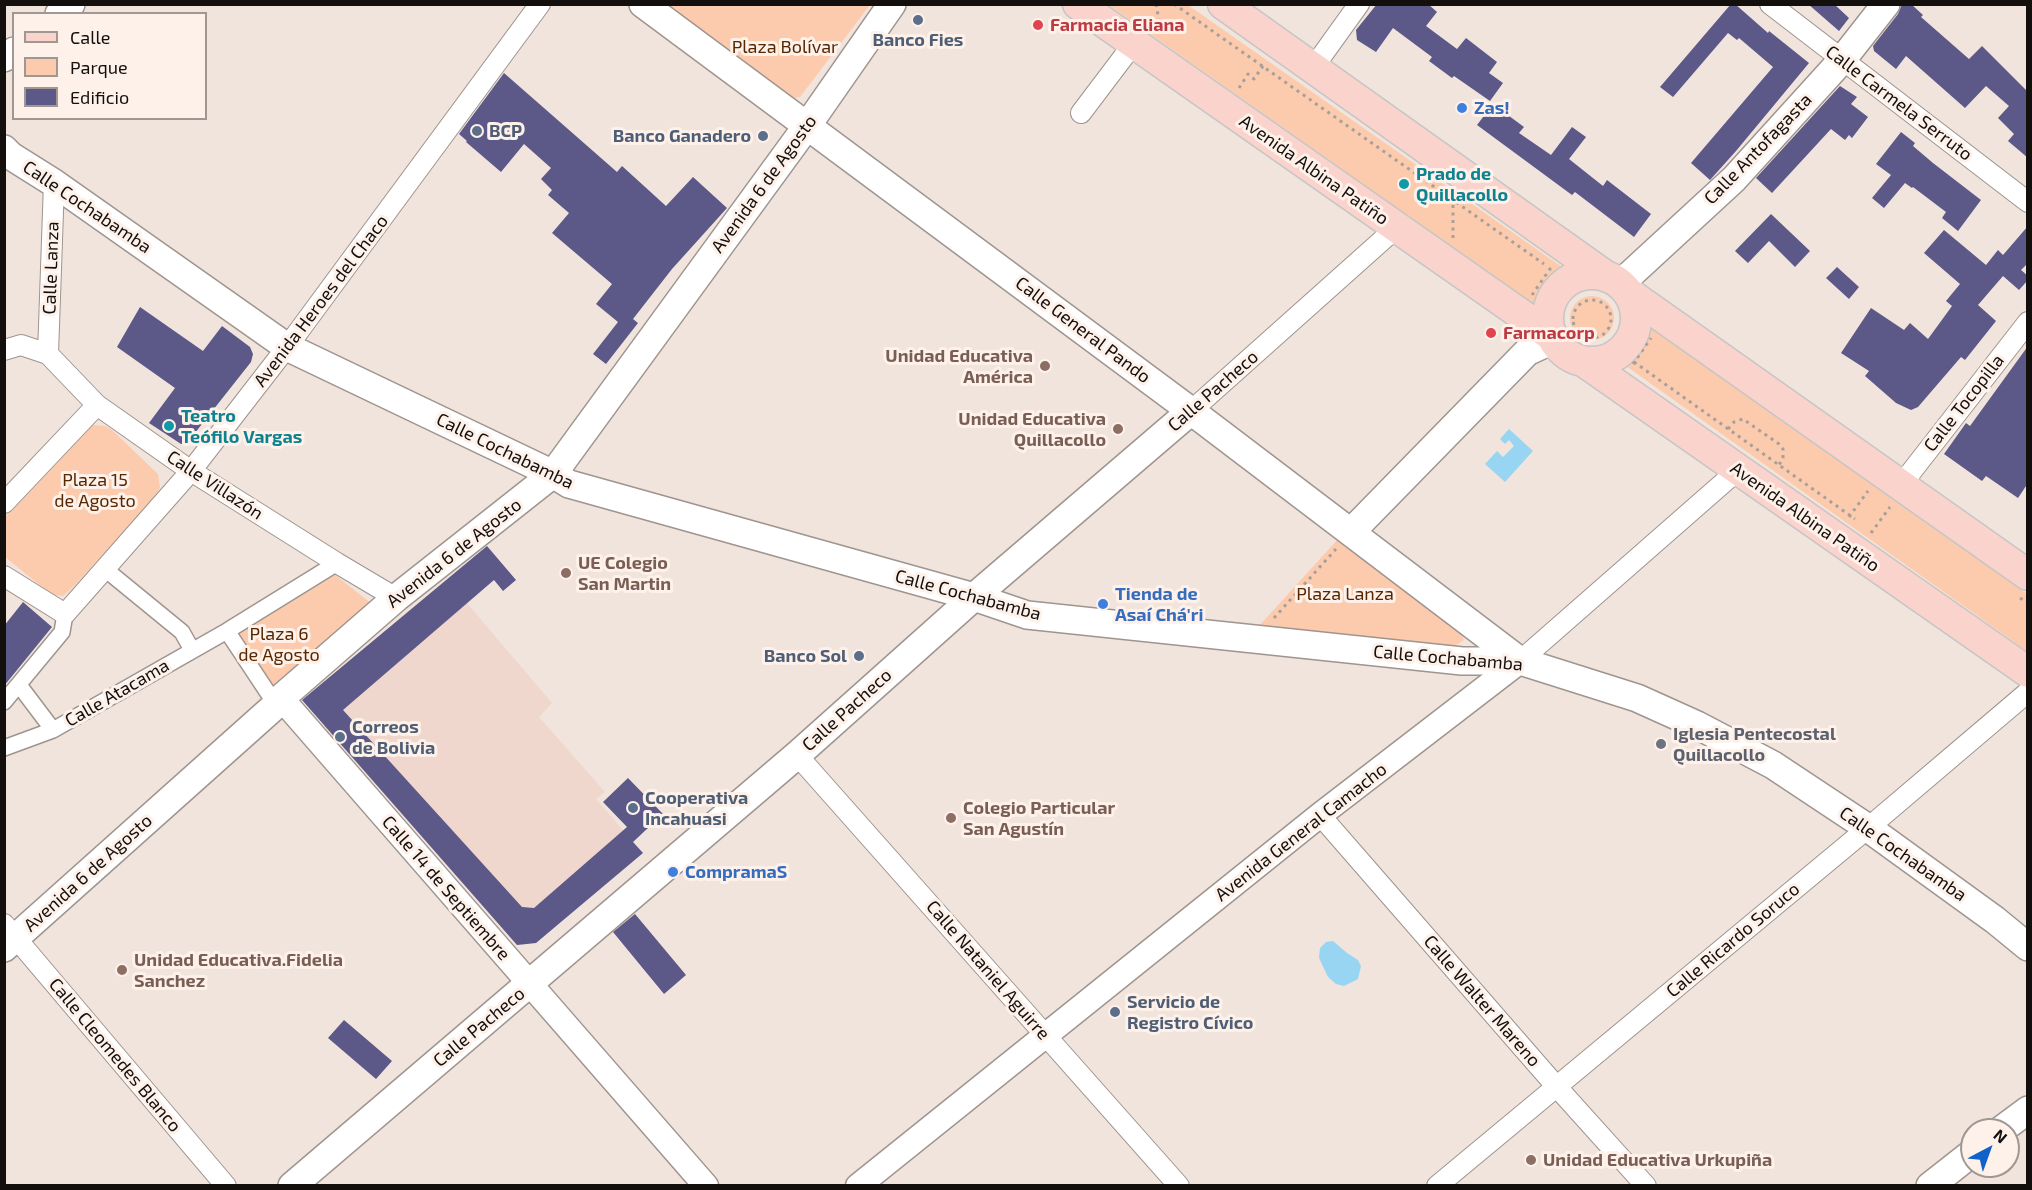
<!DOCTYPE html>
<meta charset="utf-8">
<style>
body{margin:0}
#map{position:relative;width:2032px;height:1190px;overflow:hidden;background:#f0e4dd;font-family:"Exo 2",sans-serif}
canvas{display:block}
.frame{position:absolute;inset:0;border:6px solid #130f0d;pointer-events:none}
.legend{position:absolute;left:12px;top:12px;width:195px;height:108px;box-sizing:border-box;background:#fef1ea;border:2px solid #a09792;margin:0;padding:8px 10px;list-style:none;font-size:18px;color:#130f0d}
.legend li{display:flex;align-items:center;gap:12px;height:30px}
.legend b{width:30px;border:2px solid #a09792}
.north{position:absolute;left:1960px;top:1118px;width:60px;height:60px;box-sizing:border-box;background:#fef1ea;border:2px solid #a09792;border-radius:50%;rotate:41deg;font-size:16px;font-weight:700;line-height:24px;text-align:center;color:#130f0d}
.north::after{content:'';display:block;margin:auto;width:21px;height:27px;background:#1161cb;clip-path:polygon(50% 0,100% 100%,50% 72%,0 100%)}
</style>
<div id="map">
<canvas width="2032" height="1190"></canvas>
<div class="frame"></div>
<ul class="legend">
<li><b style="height:8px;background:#fad3cd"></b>Calle</li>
<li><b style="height:16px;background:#fccbae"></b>Parque</li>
<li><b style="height:16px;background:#5c5888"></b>Edificio</li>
</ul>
<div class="north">N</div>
</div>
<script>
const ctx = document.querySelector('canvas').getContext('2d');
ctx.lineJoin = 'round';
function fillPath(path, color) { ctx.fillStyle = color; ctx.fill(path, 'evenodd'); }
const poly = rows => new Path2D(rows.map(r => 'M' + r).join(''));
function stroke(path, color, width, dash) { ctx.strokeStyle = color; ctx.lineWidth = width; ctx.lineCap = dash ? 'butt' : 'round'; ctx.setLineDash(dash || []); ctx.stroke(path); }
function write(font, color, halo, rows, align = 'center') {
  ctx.font = font + ' "Exo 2",sans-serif'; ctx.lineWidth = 6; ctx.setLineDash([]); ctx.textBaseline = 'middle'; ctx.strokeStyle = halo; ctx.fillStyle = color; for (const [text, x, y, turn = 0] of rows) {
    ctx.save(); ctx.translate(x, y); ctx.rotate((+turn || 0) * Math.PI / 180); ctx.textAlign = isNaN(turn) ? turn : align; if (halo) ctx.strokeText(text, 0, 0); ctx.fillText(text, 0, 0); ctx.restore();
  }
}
fillPath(poly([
 [467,603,552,703,539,717,605,792,596,799,643,853,536,943,517,945,324,726]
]), '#efd7cd');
fillPath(poly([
 [659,5,870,5,800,97,787,100],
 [1109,5,1188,5,1562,267,1535,305],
 '1570 318a22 22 0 1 1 44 0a22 22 0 1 1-44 0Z',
 [1652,329,2027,594,2027,651,1626,366],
 [93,425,105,426,112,430,158,474,160,488,155,497,74,586,63,596,52,595,5,557,5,517,84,429],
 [1339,538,1459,628,1464,640,1455,646,1258,627],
 [335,575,372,604,272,692,233,634]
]), '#fccbae');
fillPath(poly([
 [1509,429,1533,451,1505,482,1485,464,1497,451,1503,457,1514,446,1509,440,1505,444,1500,439],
 [1333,941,1347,953,1358,960,1361,966,1358,979,1344,986,1336,984,1328,977,1319,958,1320,948,1326,942]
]), '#97d5f3');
fillPath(poly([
 [1377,4,1428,4,1437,12,1426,26,1457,49,1466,38,1497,62,1489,73,1503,83,1490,101,1454,76,1452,78,1429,61,1432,57,1393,28,1376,52,1357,40,1356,30],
 [1731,4,1735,4,1768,33,1769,31,1809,63,1736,151,1710,180,1691,163,1773,67,1739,38,1737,40,1728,33,1673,97,1660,87],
 [1808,4,1834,4,1849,18,1839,31],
 [1902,4,1911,4,1923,15,1921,17,1969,59,1982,46,2028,92,2028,158,2008,141,2014,134,1998,118,2009,106,1986,86,1965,108,1906,56,1896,69,1874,51,1873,46,1898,14],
 [504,73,617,172,622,166,666,206,693,177,727,208,672,269,633,319,638,323,606,364,593,354,618,322,596,304,612,284,552,233,569,213,548,195,552,190,541,179,551,168,524,144,501,172,466,142,467,141,459,134],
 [1840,86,1857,97,1851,104,1868,117,1852,138,1849,135,1845,140,1831,129,1772,193,1756,178],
 [1493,104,1524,127,1519,133,1551,155,1572,127,1586,137,1569,159,1603,186,1607,180,1651,214,1634,237,1575,192,1572,195,1477,125],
 [1901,132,1915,143,1913,146,1933,163,1981,200,1958,231,1942,218,1946,212,1913,187,1912,188,1905,183,1884,208,1872,198,1891,175,1876,164],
 [1771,214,1810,251,1795,267,1769,241,1748,263,1735,251],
 [2028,226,2028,263,2021,270,2028,276,2028,280,2019,290,2003,276,1978,305,1996,321,1965,360,1961,357,1918,407,1911,410,1896,403,1865,376,1869,371,1841,353,1871,308,1904,330,1910,323,1928,339,1952,306,1946,301,1960,284,1924,253,1944,230,1986,265,1998,250,2003,255],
 [1837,267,1859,287,1849,299,1826,278],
 [140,307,203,351,222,326,250,347,253,354,251,362,187,443,181,444,149,423,175,388,117,347],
 [2028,346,2028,483,2018,498,1986,476,1982,481,1944,454,1966,423,1970,426],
 [487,546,516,580,503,591,494,580,343,710,522,907,534,908,627,827,603,802,628,778,663,814,633,842,643,853,536,943,517,945,302,700],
 [23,602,52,627,4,686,4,626],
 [635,914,686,975,664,994,613,932],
 [344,1020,392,1061,376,1079,328,1038]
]), '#5c5888');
const pedestrian = poly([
 [105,569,182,632,192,650],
 [227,631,276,705],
 [19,685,53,730],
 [4,702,62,632,65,614],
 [4,748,53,730,227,631,337,563]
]);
const minor = poly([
 [1770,4,2028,202],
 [1313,68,1359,4],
 [1081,113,1134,43],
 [4,350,21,345,48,354,97,405,191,471,337,563,396,598],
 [48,354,54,183],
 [1191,411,1396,228],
 [1901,485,2028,322],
 [4,503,97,405],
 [4,576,65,614,191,471,287,347,540,4],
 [1520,661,1738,470],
 [797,755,1179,1186],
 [1320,815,1556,1086,1646,1186],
 [4,924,226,1186],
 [1437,1186,1868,828,2028,692]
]);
const tertiary = poly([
 [281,698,706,1186],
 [858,1186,1320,815,1520,661]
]);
const secondary = poly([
 [643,4,1191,411,1520,661],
 [59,14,71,4],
 [4,58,14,51],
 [4,149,11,156,54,183,287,347,553,474,569,484,974,597,1027,615,1462,661,1520,661,1637,698,1697,725,1773,765,1868,828,1995,920,2028,947],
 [1620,284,1734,179,1842,60,1886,4],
 [1351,532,1527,352,1553,340],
 [4,948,276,705,281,698,396,598,553,474,807,126,892,4],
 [2001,1130,2028,1110],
 [292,1186,797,755,974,597,1191,411],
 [1930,1186,1972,1153]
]);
const primary = poly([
 [1078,4,1549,334],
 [1223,4,1607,277],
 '1548 318a44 44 0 1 1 88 0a44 44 0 1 1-88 0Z',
 [1630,294,2028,575],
 [1583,361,2028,672]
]);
stroke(pedestrian, '#9f948e', 18);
stroke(minor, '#9f948e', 22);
stroke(tertiary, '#9f948e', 27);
stroke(secondary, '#9f948e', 30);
stroke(primary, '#c6c5c5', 33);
stroke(poly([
 [1156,4,1161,32],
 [1174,4,1544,264],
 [1239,88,1248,74,1254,79,1263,66],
 [1453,238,1453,201],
 [1532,295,1552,266],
 '1573 319a19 19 0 1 1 38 0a19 19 0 1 1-38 0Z',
 [1634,362,1855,519],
 [1633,364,1651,338],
 [1728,429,1734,422,1743,419,1779,444,1783,449,1783,458,1779,465],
 [1849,517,1868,491],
 [1871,533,1890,507],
 [2020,598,2028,603],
 [1274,618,1336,549]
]), '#a89f9a', 3, [3, 4.5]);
stroke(pedestrian, '#fff', 15);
stroke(minor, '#fff', 20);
stroke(tertiary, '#fff', 24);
stroke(secondary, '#fff', 27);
stroke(primary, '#fad3cd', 30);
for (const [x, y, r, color] of [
 [918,20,6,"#5c6f8a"],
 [1038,25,6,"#e0444e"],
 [1462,108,6,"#3f7fe0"],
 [477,131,6,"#5c6f8a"],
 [763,136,6,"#5c6f8a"],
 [1404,184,6,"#0f9aa8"],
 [1491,333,6,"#e0444e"],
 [1045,366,6,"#8d6e63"],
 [169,426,6,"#0f9aa8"],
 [1118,429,6,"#8d6e63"],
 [566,573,6,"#8d6e63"],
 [1103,604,6,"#3f7fe0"],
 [859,656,6,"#5c6f8a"],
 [340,737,6,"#5c6f8a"],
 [1661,744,6,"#6b7280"],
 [633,808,6,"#5c6f8a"],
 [951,818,6,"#8d6e63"],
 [673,872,6,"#3f7fe0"],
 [122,970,6,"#8d6e63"],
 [1115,1012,6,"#5c6f8a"],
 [1531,1160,6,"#8d6e63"]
]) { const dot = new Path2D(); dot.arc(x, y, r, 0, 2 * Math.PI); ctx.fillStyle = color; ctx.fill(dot); stroke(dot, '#fef1ea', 2); }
write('bold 18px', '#be3a42', '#fef1ea', [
 ["Farmacia Eliana",1050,25],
 ["Farmacorp",1503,333]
], 'left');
write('bold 18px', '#4e5e75', '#fef1ea', [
 ["Banco Fies",918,40,"center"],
 ["BCP",489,131],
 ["Banco Ganadero",751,136,"right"],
 ["Banco Sol",847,656,"right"],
 ["Correos",352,727],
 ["de Bolivia",352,748],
 ["Cooperativa",645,798],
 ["Incahuasi",645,819],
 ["Servicio de",1127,1002],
 ["Registro Cívico",1127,1023]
], 'left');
write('18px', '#572702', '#fef1ea', [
 ["Plaza Bolívar",785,47],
 ["Plaza 15",95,480],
 ["de Agosto",95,501],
 ["Plaza Lanza",1345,594],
 ["Plaza 6",279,634],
 ["de Agosto",279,655]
]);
write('18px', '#130f0d', '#fef1ea', [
 ["Calle Carmela Serruto",1899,103,37],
 ["Calle Antofagasta",1758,149,-46],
 ["Avenida Albina Patiño",1314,170,35],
 ["Avenida 6 de Agosto",764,184,-54],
 ["Calle Cochabamba",87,207,34],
 ["Calle Lanza",51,268,-88],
 ["Avenida Heroes del Chaco",321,301,-53],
 ["Calle General Pando",1083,330,37],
 ["Calle Pacheco",1213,391,-41],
 ["Calle Tocopilla",1964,403,-52],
 ["Calle Cochabamba",505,451,26],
 ["Calle Villazón",215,485,33],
 ["Avenida Albina Patiño",1805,517,35],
 ["Avenida 6 de Agosto",454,553,-38],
 ["Calle Cochabamba",968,595,15],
 ["Calle Cochabamba",1448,658,5],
 ["Calle Atacama",117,693,-30],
 ["Calle Pacheco",847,710,-42],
 ["Avenida General Camacho",1301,832,-38],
 ["Calle Cochabamba",1903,854,35],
 ["Avenida 6 de Agosto",88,873,-42],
 ["Calle 14 de Septiembre",446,888,49],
 ["Calle Ricardo Soruco",1733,940,-40],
 ["Calle Nataniel Aguirre",988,970,49],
 ["Calle Walter Mareno",1482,1001,49],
 ["Calle Pacheco",479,1027,-40],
 ["Calle Cleomedes Blanco",115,1055,50]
]);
write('bold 18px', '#366cbe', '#fef1ea', [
 ["Zas!",1474,108],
 ["Tienda de",1115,594],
 ["Asaí Chá'ri",1115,615],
 ["CompramaS",685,872]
], 'left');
write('bold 18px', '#0d838f', '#fef1ea', [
 ["Prado de",1416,174],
 ["Quillacollo",1416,195],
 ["Teatro",181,416],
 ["Teófilo Vargas",181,437]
], 'left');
write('bold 18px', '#785e54', '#fef1ea', [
 ["Unidad Educativa",1033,356,"right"],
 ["América",1033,377,"right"],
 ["Unidad Educativa",1106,419,"right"],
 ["Quillacollo",1106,440,"right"],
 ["UE Colegio",578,563],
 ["San Martin",578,584],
 ["Colegio Particular",963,808],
 ["San Agustín",963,829],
 ["Unidad Educativa.Fidelia",134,960],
 ["Sanchez",134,981],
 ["Unidad Educativa Urkupiña",1543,1160]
], 'left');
write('bold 18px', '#5b616d', '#fef1ea', [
 ["Iglesia Pentecostal",1673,734],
 ["Quillacollo",1673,755]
], 'left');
</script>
